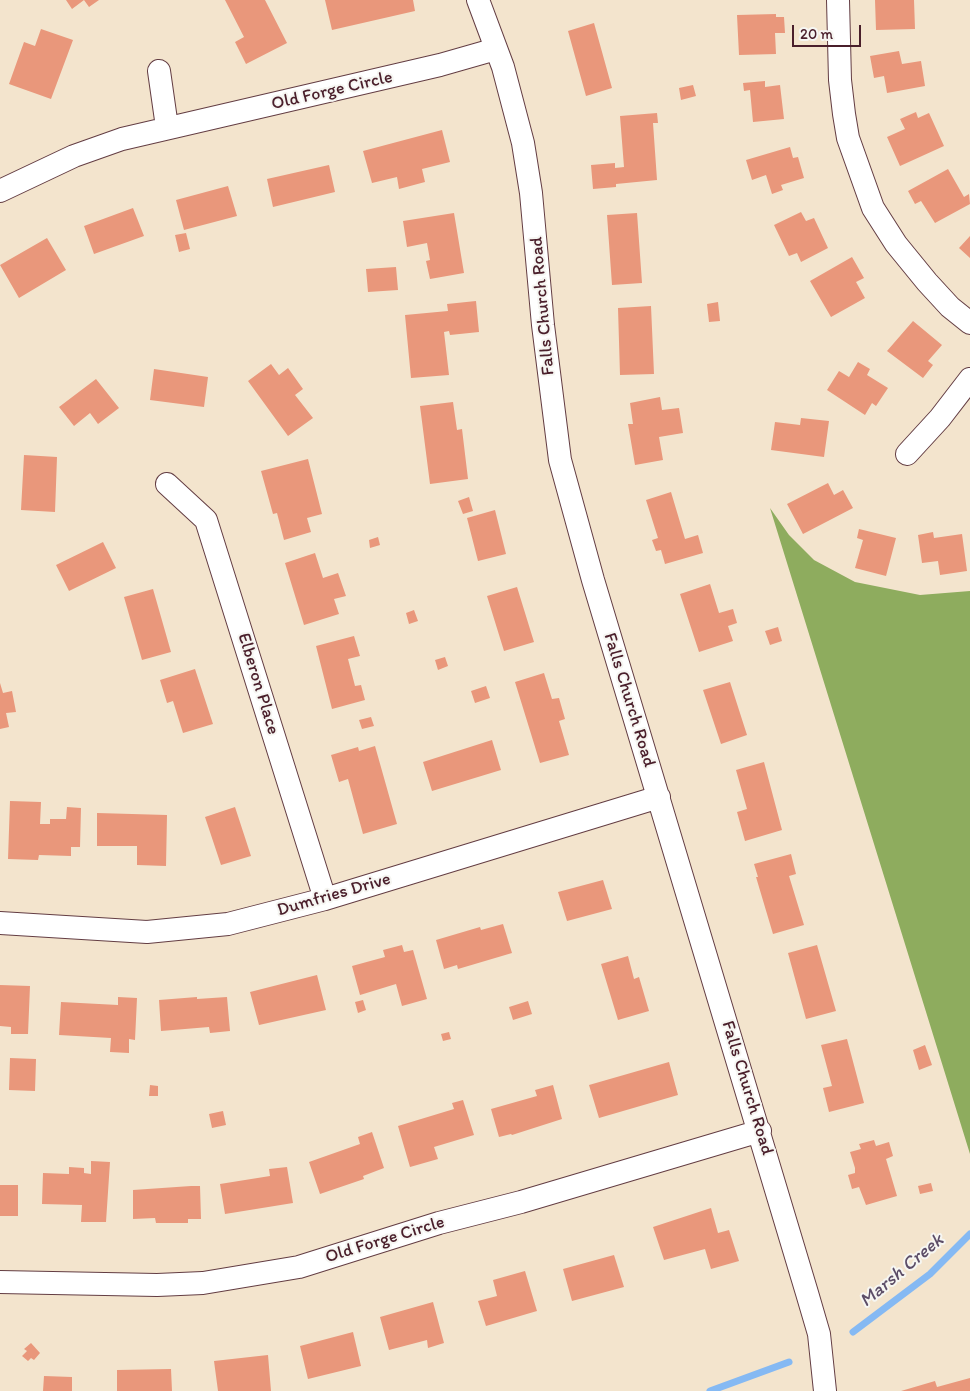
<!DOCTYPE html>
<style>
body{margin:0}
#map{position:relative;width:970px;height:1391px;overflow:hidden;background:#f3e4cd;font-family:Itim,sans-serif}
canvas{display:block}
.scale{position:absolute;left:792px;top:25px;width:69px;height:22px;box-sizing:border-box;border:2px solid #4a1f2b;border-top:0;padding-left:6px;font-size:15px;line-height:18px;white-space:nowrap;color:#4a1f2b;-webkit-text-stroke:4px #f6f6f2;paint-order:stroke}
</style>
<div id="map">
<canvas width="970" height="1391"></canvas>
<div class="scale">20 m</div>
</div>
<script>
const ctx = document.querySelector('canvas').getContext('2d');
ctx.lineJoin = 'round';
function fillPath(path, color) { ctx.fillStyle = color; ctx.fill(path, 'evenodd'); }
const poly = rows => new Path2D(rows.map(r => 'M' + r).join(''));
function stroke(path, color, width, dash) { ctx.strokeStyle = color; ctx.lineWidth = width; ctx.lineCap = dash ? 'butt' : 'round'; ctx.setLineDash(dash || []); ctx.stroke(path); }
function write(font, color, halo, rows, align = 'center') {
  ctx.font = font + ' Itim,sans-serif'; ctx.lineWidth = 4; ctx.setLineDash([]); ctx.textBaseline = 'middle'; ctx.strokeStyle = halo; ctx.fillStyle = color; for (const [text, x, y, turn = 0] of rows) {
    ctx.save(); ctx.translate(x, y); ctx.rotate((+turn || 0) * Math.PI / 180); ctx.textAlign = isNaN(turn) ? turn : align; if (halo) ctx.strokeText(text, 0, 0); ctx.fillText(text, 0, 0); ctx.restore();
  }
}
fillPath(poly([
 [770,508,789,535,814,560,855,582,920,595,970,591,970,1154]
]), '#8eac5e');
stroke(poly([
 [853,1332,930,1274,970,1234],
 [710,1391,789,1362]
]), '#85b9f3', 7);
fillPath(poly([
 [66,0,99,0,89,7,84,0,72,9],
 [225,0,265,0,287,43,246,64,235,42,244,37],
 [325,0,413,0,415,11,332,30],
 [875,0,914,0,915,29,876,30],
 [776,14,776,17,784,17,785,33,775,33,776,54,739,55,737,15],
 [594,23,612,88,586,96,568,31],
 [41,29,73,40,51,99,9,84,24,42,35,46],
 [899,51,902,64,921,61,925,86,887,93,884,76,874,78,870,56],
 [765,81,765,87,780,85,784,119,753,122,750,90,744,91,743,83],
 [693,85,696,96,681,100,679,88],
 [916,112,918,118,929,113,944,146,900,166,887,137,905,129,900,119],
 [657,113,658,123,653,123,657,180,616,184,616,187,593,189,591,165,615,163,615,168,624,167,620,116],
 [442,130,450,162,422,169,425,182,399,189,397,177,372,183,363,151],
 [790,147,793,158,798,157,804,178,781,185,783,190,772,194,766,175,752,180,746,160],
 [329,165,335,192,273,207,267,179],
 [948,169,964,197,969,194,970,204,935,223,921,201,915,204,908,191],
 [228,186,237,216,184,230,176,200],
 [133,208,144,236,94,254,84,226],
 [801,212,806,221,814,218,828,248,801,262,797,253,789,256,774,225],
 [454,213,464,273,430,279,426,261,430,260,427,243,407,247,403,221],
 [637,213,642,283,612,285,607,215],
 [186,233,190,249,179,252,175,235],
 [970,236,970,258,959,248],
 [47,238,66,270,19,298,0,265],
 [852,257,864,278,856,282,865,298,831,317,810,281],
 [396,267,398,290,368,292,366,269],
 [476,301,479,332,450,335,449,331,444,332,449,375,411,378,405,315,448,311,447,304],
 [718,302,720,321,709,322,707,304],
 [651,306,654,374,620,375,618,308],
 [913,321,942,345,928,361,933,365,923,378,887,351],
 [858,362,870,369,867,375,888,388,876,406,872,403,865,415,827,390,839,371,849,377],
 [271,364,279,375,288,368,303,389,295,395,313,418,288,436,248,381],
 [154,369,208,377,204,407,150,400],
 [96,379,119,408,98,424,90,413,74,426,59,407],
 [660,397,662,410,679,408,683,433,659,437,663,460,635,465,628,424,633,424,630,403],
 [453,402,457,430,462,429,468,479,430,484,420,406],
 [801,418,829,421,824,457,771,450,775,422,800,425],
 [24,455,57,457,55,512,21,510],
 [308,459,322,514,307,518,311,532,284,540,277,513,273,514,261,471],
 [828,483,834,495,843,490,853,508,803,534,787,504],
 [671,492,685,539,698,535,703,553,665,564,661,550,656,551,652,540,658,538,646,500],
 [469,497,473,511,463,514,458,501],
 [495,510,506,554,478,561,467,518],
 [859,529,896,538,886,576,855,568,863,540,857,538],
 [933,532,934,538,962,534,967,571,940,575,938,561,922,563,918,535],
 [378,537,380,545,370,548,369,540],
 [103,542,116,568,69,591,56,565],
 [315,553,323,578,338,573,346,596,334,599,339,614,304,625,285,563],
 [710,584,719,613,733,609,737,623,728,626,733,641,699,652,680,594],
 [517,587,534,642,504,651,487,596],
 [153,589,171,652,142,660,124,597],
 [414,610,418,621,409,624,406,613],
 [778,627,782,641,770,645,765,631],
 [354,636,360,656,348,659,355,686,361,685,365,700,332,709,316,646],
 [445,657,448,666,438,670,435,660],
 [195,669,213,724,183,733,173,701,167,703,160,680],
 [544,673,552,699,559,698,565,719,559,721,569,755,540,763,515,682],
 [730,682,747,735,721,744,703,690],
 [0,683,3,693,12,691,16,712,6,713,9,727,0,729],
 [486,686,490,698,475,703,471,691],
 [371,717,374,726,362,729,359,720],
 [492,740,501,770,432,791,423,762],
 [375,746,397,824,363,834,348,779,339,782,331,755,358,747,359,751],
 [764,762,782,830,745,841,737,812,747,809,736,770],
 [10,801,41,802,40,824,50,824,50,819,66,819,67,807,81,808,80,847,71,847,71,856,39,855,38,860,8,859],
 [235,807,251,856,221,865,205,817],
 [97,813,167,815,166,866,137,865,137,846,97,846],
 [791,854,796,874,789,876,804,925,773,934,756,877,758,877,754,864],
 [603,880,612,909,567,921,558,892],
 [503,924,512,953,458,969,457,965,444,969,436,940,480,927,481,930],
 [402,945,404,952,413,950,427,999,402,1006,396,984,360,995,352,966,385,957,383,950],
 [817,945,836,1011,806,1019,788,953],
 [628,956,634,979,639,977,649,1011,618,1020,601,964],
 [317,975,326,1010,259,1025,250,992],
 [0,985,30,986,28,1034,11,1034,11,1027,0,1026],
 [118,997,137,998,135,1040,129,1039,129,1053,110,1052,111,1038,59,1035,61,1002,118,1005],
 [197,997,197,999,227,997,230,1031,210,1033,209,1027,161,1031,159,1000],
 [363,1000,366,1010,358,1013,355,1002],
 [528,1001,532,1014,513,1020,509,1007],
 [449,1032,451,1039,443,1041,441,1034],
 [847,1039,864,1103,829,1112,823,1088,832,1086,821,1045],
 [925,1045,932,1065,919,1070,913,1050],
 [10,1058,36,1059,35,1091,9,1090],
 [669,1062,678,1095,599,1118,589,1085],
 [150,1085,158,1086,158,1096,149,1096],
 [553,1085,562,1119,512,1135,511,1134,499,1137,491,1109,537,1096,535,1090],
 [463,1100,474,1135,434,1147,438,1159,410,1167,398,1126,454,1109,452,1103],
 [223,1111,226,1125,212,1128,209,1114],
 [372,1132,384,1168,363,1176,364,1179,320,1194,309,1162,360,1144,358,1137],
 [874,1140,876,1146,889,1142,893,1156,886,1159,897,1196,866,1205,859,1187,852,1189,848,1175,855,1173,855,1168,850,1152,861,1149,859,1144],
 [91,1161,110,1162,106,1222,81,1222,82,1205,42,1204,43,1173,69,1174,69,1167,84,1168,84,1173,91,1174],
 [287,1167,293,1203,225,1214,220,1184,270,1176,269,1169],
 [931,1183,933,1191,920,1194,918,1186],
 [0,1185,18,1185,18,1216,0,1216],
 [191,1186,200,1186,201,1219,188,1219,188,1223,156,1223,155,1218,133,1219,133,1190],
 [711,1208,718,1233,729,1230,739,1261,711,1269,705,1249,664,1260,653,1227],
 [614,1255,624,1287,572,1301,563,1269],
 [525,1271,537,1311,486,1326,478,1301,497,1296,493,1280],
 [433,1302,444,1343,428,1348,427,1340,389,1350,380,1317],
 [353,1332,361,1366,308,1379,300,1346],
 [31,1343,40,1353,34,1360,31,1358,28,1361,22,1356,27,1351,24,1349],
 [268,1355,271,1391,218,1391,214,1361],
 [171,1369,172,1391,117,1391,117,1370],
 [44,1376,72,1377,72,1391,43,1391],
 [970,1378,970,1391,901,1391,935,1381,937,1387]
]), '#e9977b');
const street = poly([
 [478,0,503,67,523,143,531,193,543,325,560,460,593,580,807,1293,819,1334,825,1391],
 [838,0,840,80,844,114,848,138,873,208,896,244,927,282,950,307,970,323],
 [159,71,167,127],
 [0,191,74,156,122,139,440,65,496,49],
 [907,454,940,418,970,379],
 [167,484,206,520,325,899],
 [0,923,147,932,228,924,325,899,659,797],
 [0,1282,157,1285,203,1283,299,1267,439,1223,521,1202,760,1131]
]);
stroke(street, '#633d43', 24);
stroke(street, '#fff', 22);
write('18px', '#4a1f2b', '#f6f6f2', [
 ["Old Forge Circle",332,91,-13],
 ["Falls Church Road",543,306,-95],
 ["Elberon Place",258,684,73],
 ["Falls Church Road",629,700,73],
 ["Dumfries Drive",334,895,-16],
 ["Falls Church Road",747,1088,73],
 ["Old Forge Circle",385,1240,-17]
]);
write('italic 19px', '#5c4d67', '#f6f6f2', [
 ["Marsh Creek",902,1271,-40]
]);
</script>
